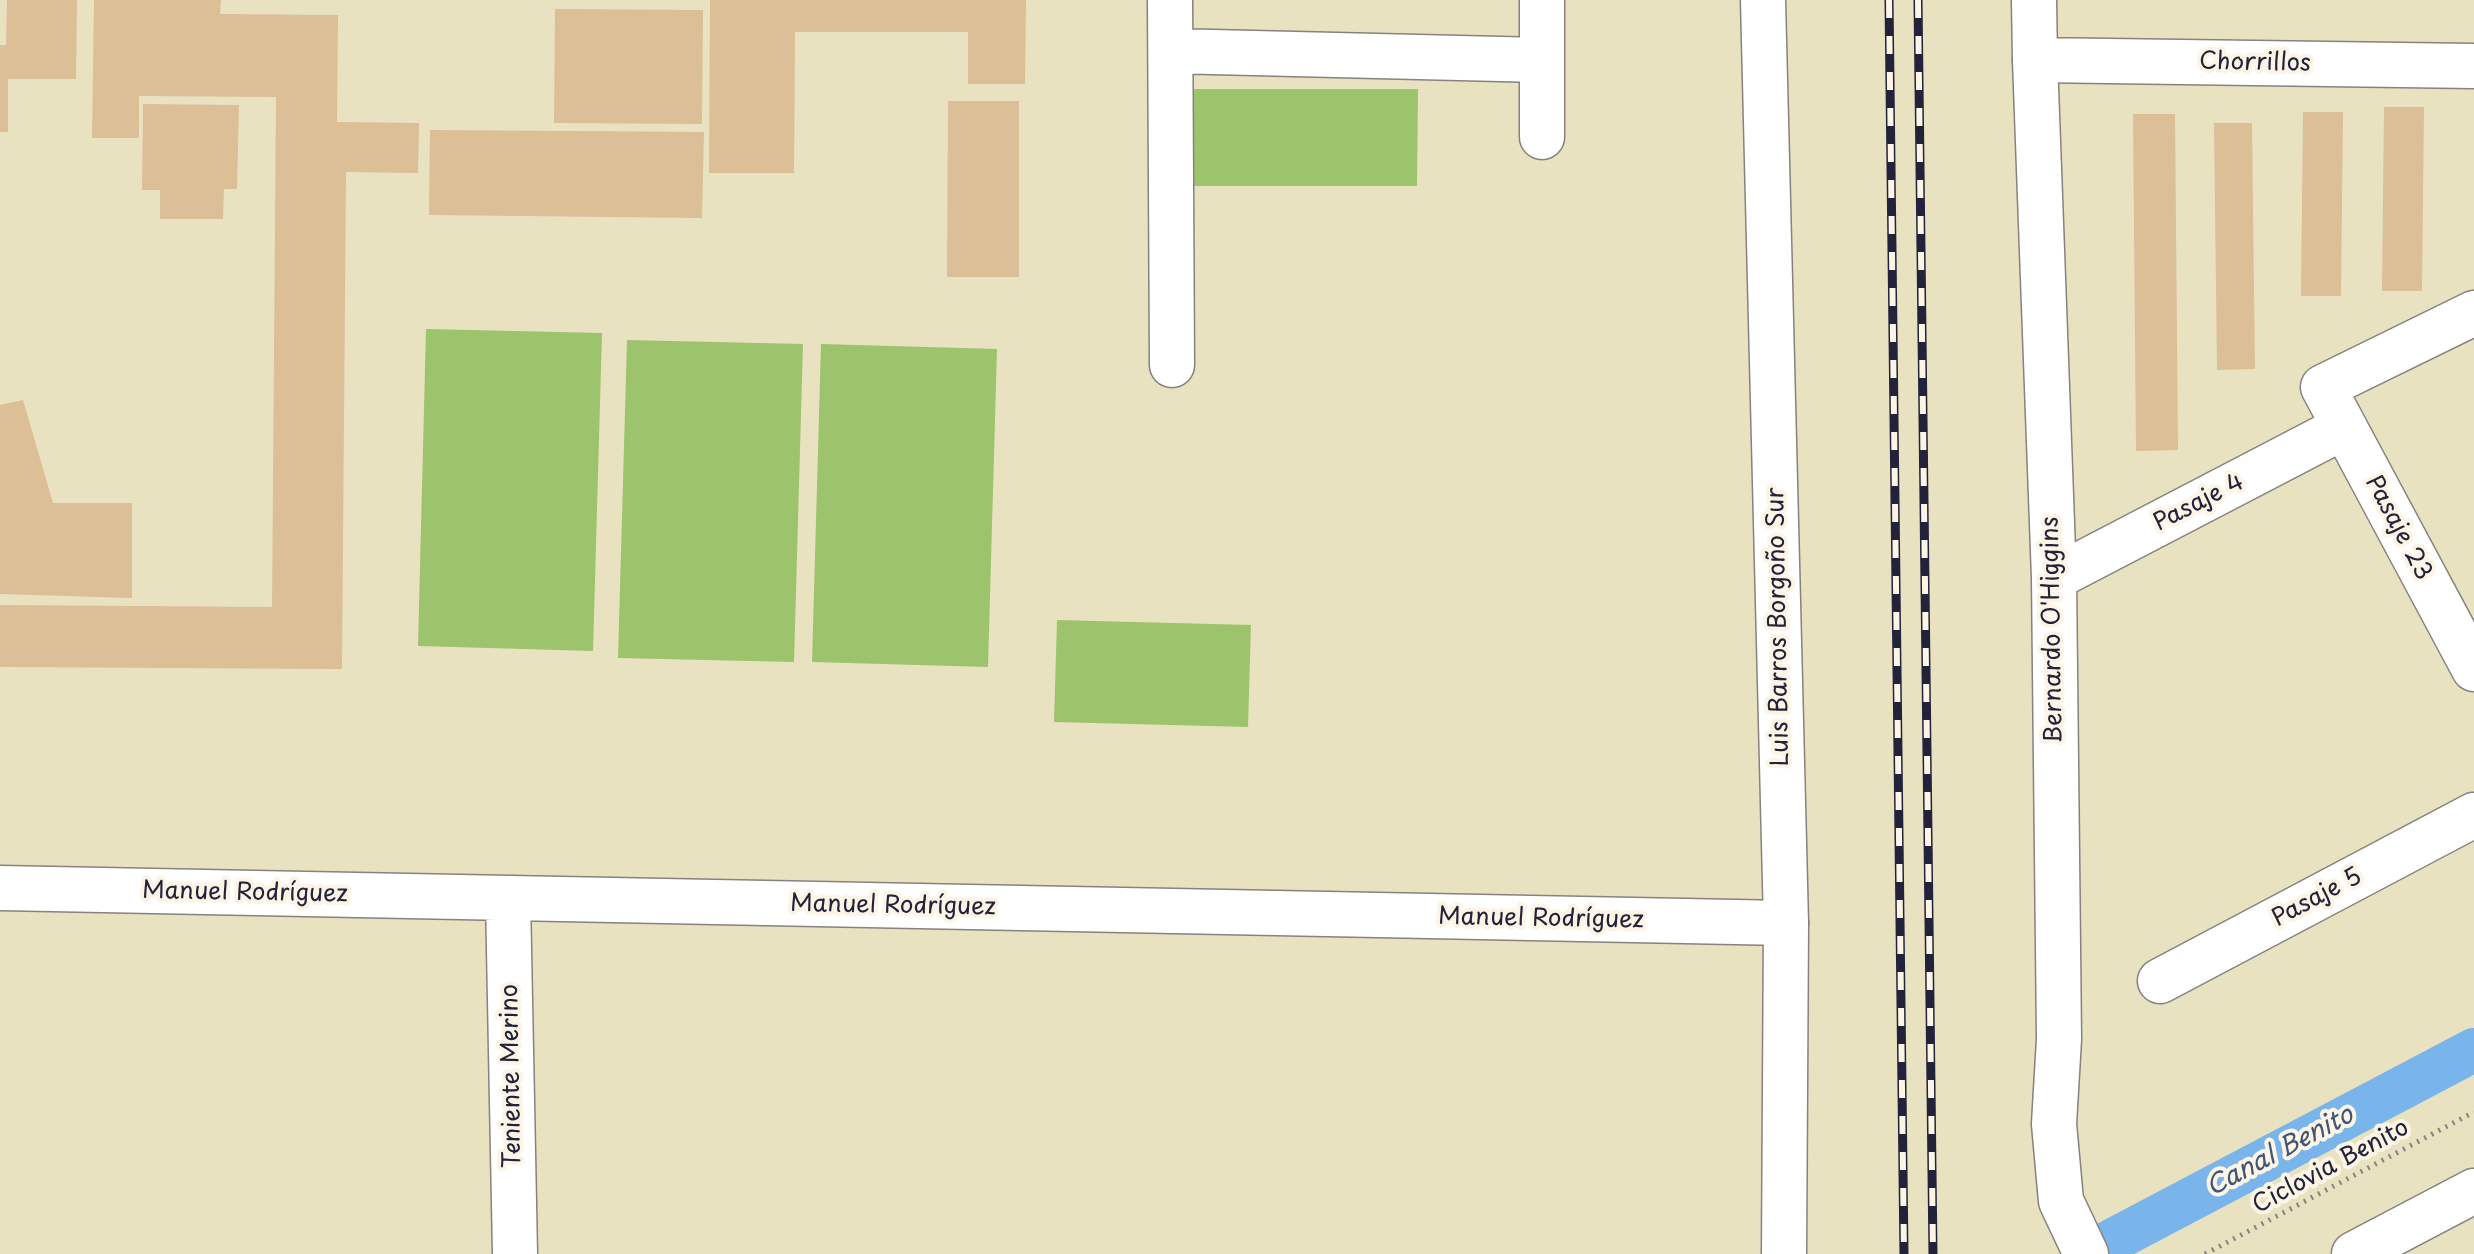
<!DOCTYPE html>
<meta charset="utf-8">
<style>
body{margin:0}
canvas{display:block;background:#e9e2c0}
</style>
<canvas width="2474" height="1254"></canvas>
<script>
const ctx = document.querySelector('canvas').getContext('2d');
ctx.lineJoin = 'round';
function fillPath(path, color) { ctx.fillStyle = color; ctx.fill(path, 'evenodd'); }
const poly = rows => new Path2D(rows.map(r => 'M' + r).join(''));
function stroke(path, color, width, dash) { ctx.strokeStyle = color; ctx.lineWidth = width; ctx.lineCap = dash ? 'butt' : 'round'; ctx.setLineDash(dash || []); ctx.stroke(path); }
function write(font, color, halo, rows, align = 'center') {
  ctx.font = font + ' "Playpen Sans",sans-serif'; ctx.lineWidth = 8; ctx.setLineDash([]); ctx.textBaseline = 'middle'; ctx.strokeStyle = halo; ctx.fillStyle = color; for (const [text, x, y, turn = 0] of rows) {
    ctx.save(); ctx.translate(x, y); ctx.rotate((+turn || 0) * Math.PI / 180); ctx.textAlign = isNaN(turn) ? turn : align; if (halo) ctx.strokeText(text, 0, 0); ctx.fillText(text, 0, 0); ctx.restore();
  }
}
fillPath(poly([
 [1188,89,1418,89,1417,186,1187,186],
 [426,329,602,333,593,651,418,646],
 [627,340,803,344,794,662,618,658],
 [821,344,997,349,988,667,812,662],
 [1057,620,1251,625,1248,727,1054,722]
]), '#9ec36d');
stroke(poly([
 [2087,1254,2474,1050]
]), '#79b5eb', 44);
fillPath(poly([
 [7,0,77,0,76,79,8,79,8,132,0,132,0,45,6,45],
 [94,0,221,0,220,14,338,15,337,122,419,123,418,173,346,172,342,669,0,667,0,605,272,607,276,97,139,96,139,138,92,138],
 [710,0,1026,0,1025,84,968,84,968,32,795,32,794,173,709,173],
 [555,9,703,10,702,124,554,123],
 [948,101,1019,101,1019,277,947,277],
 [143,104,239,105,237,189,224,189,223,219,160,219,160,190,142,190],
 [2384,107,2424,107,2422,291,2382,291],
 [2303,112,2343,112,2341,296,2301,296],
 [2133,114,2175,114,2178,450,2136,451],
 [2214,123,2252,123,2255,369,2217,370],
 [430,130,704,132,702,218,429,215],
 [23,400,53,503,132,503,132,598,0,594,0,405]
]), '#dcbe97');
const minor = poly([
 [1170,0,1172,365],
 [1542,0,1542,137],
 [1171,51,1542,60],
 [2035,60,2054,578,2059,1039,2054,1124,2061,1201,2086,1254],
 [2474,313,2323,387,2474,669],
 [2054,578,2344,427],
 [0,888,1786,923],
 [508,898,515,1254],
 [2160,981,2474,815],
 [2354,1254,2474,1191]
]);
const tertiary = poly([
 [1763,0,1786,923,1784,1254],
 [2034,0,2035,60,2474,66]
]);
stroke(minor, '#86827e', 47);
stroke(tertiary, '#86827e', 47);
stroke(poly([
 [2205,1254,2474,1112]
]), '#86827e', 5, [2, 6]);
stroke(minor, '#fff', 44);
stroke(tertiary, '#fff', 44);
const rail = poly([
 [1889,0,1904,1254],
 [1918,0,1933,1254]
]);
stroke(rail, '#22223b', 9);
stroke(rail, '#fcf5e5', 6, [18]);
write('24px', '#22223b', '#fcf5e5', [
 ["Chorrillos",2255,63,1],
 ["Pasaje 4",2199,503,-27],
 ["Pasaje 23",2398,528,62],
 ["Luis Barros Borgoño Sur",1779,627,-91],
 ["Bernardo O'Higgins",2053,630,-91],
 ["Manuel Rodríguez",245,893,1],
 ["Pasaje 5",2317,898,-28],
 ["Manuel Rodríguez",893,906,1],
 ["Manuel Rodríguez",1541,919,1],
 ["Teniente Merino",512,1076,-91],
 ["Ciclovia Benito",2331,1167,-28]
]);
write('italic 26px', '#405579', '#fcf5e5', [
 ["Canal Benito",2280,1152,-28]
]);
</script>
